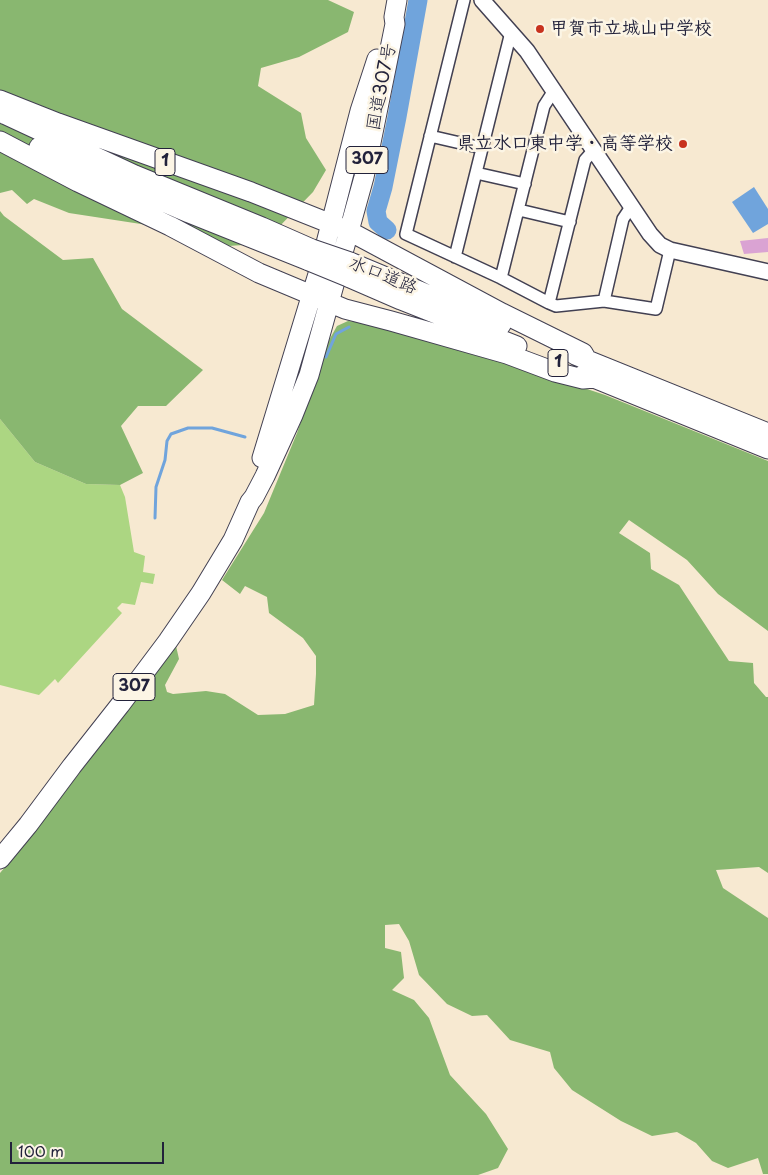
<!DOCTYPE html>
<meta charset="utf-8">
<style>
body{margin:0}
#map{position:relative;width:768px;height:1175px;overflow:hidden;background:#f7e9d1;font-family:"Playpen Sans",sans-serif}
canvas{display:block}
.scale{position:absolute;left:10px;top:1142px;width:154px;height:22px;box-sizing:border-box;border:2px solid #22223b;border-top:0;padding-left:6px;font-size:15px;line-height:18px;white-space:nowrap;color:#22223b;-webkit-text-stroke:4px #fcf5e5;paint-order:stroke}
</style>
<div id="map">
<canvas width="768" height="1175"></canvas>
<div class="scale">100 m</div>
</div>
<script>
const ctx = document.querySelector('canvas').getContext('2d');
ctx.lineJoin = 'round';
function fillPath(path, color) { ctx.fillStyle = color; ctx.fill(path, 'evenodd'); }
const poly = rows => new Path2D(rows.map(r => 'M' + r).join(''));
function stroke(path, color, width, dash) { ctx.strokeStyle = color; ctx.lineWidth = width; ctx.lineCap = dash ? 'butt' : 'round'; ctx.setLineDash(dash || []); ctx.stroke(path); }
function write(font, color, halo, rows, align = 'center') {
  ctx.font = font + ' "Playpen Sans","Klee One",sans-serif'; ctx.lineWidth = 5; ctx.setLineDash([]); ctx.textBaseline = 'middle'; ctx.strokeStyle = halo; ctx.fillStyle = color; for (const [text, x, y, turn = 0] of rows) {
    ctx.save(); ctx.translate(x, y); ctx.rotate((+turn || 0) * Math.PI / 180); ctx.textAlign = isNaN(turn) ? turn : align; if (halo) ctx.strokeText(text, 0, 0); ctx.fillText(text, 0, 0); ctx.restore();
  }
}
fillPath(poly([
 [0,419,35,462,86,484,120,485,125,497,134,552,145,556,143,572,155,574,153,584,141,582,135,605,122,603,117,608,122,613,58,683,55,679,39,695,0,685]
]), '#acd682');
fillPath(poly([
 [0,0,328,0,354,12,348,32,299,57,261,68,258,86,301,113,306,138,326,170,313,192,273,233,259,244,228,246,193,232,69,213,34,199,27,204,12,190,0,193],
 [0,211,4,216,63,260,93,258,122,309,203,370,166,406,138,406,121,426,143,473,120,485,86,484,35,462,0,419],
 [348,321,369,323,473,351,605,395,768,461,768,631,718,594,687,560,629,520,619,533,650,553,651,569,679,585,729,661,753,663,754,683,766,697,768,697,768,873,759,867,716,870,723,888,768,918,768,1174,763,1174,758,1158,728,1168,712,1161,696,1143,677,1132,652,1136,621,1121,572,1090,554,1068,550,1052,510,1040,487,1015,472,1016,447,1004,419,975,409,941,399,924,385,925,385,948,401,952,404,978,392,990,414,1000,429,1018,450,1075,486,1114,508,1149,498,1168,478,1175,0,1175,0,873,33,834,176,646,179,659,165,685,167,692,173,694,206,691,225,694,258,715,285,714,314,705,316,674,316,656,303,638,269,613,267,597,245,586,240,594,222,580,264,513,297,433,328,342,337,326]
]), '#89b770');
fillPath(poly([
 [754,187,768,209,768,224,753,233,732,202]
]), '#70a4dc');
stroke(poly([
 [326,357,336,334,349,327],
 [155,518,156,487,165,460,167,441,171,434,188,428,212,428,245,437]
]), '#70a4dc', 3);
stroke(poly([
 [387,230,378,222,376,211,383,187,397,117,418,0]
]), '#70a4dc', 19);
fillPath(poly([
 [768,238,768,252,744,254,740,241]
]), '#daa3d3');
const minor = poly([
 [464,0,406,234,501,278,549,303,556,306,604,301,656,309,670,250],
 [430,136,482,148],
 [476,173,525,184],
 [519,210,570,222],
 [455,257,511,32],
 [501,278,544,106,553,92],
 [604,301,623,219,631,207],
 [549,303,585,160,593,151]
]);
const tertiary = poly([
 [482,0,527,51,650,234,660,245,670,250,768,272]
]);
const trunk = poly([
 [0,100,58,123,251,192,349,231,502,313,583,353,587,360],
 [6,115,135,175,262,227,312,249],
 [0,141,78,182,170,226,259,273,345,309,391,321,507,354,555,372,583,379,595,378],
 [39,147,83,167,189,213,309,261],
 [350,262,501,325],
 [348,277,401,300,517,346],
 [575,355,768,433],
 [584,374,768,449],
 [262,458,318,274,360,111,377,59],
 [0,859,28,825,72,766,120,705,168,641,201,593,233,540,250,502,254,497,265,476,293,415,309,375,364,177,395,24,394,17,397,0]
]);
stroke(minor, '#424052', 14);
stroke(tertiary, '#424052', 18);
stroke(trunk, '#424052', 21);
stroke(minor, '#fff', 11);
stroke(tertiary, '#fff', 15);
stroke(trunk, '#fff', 19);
const trunkBridge = poly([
 [312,249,350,262],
 [309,261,348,277]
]);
stroke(trunkBridge, '#424052', 21, []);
stroke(trunkBridge, '#fff', 19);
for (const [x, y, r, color] of [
 [540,29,5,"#c8321e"],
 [683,144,5,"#c8321e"]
]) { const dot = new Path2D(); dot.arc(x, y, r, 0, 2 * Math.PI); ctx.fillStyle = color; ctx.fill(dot); stroke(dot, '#fcf5e5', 2); }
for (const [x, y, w] of [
 [367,160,42],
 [165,162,20],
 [558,363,20],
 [134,687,42]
]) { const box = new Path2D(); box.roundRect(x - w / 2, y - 13.5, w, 27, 4); ctx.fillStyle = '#fcf5e5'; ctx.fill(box); stroke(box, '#22223b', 1); }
write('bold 16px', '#22223b', null, [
 ["307",367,160],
 ["1",165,162],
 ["1",558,363],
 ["307",134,687]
]);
write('bold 18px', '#22223b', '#fcf5e5', [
 ["甲賀市立城山中学校",550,29],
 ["県立水口東中学・高等学校",673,144,"right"]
], 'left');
write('18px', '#22223b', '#fcf5e5', [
 ["国道307号",382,87,-79],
 ["水口道路",383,276,22]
]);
</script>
